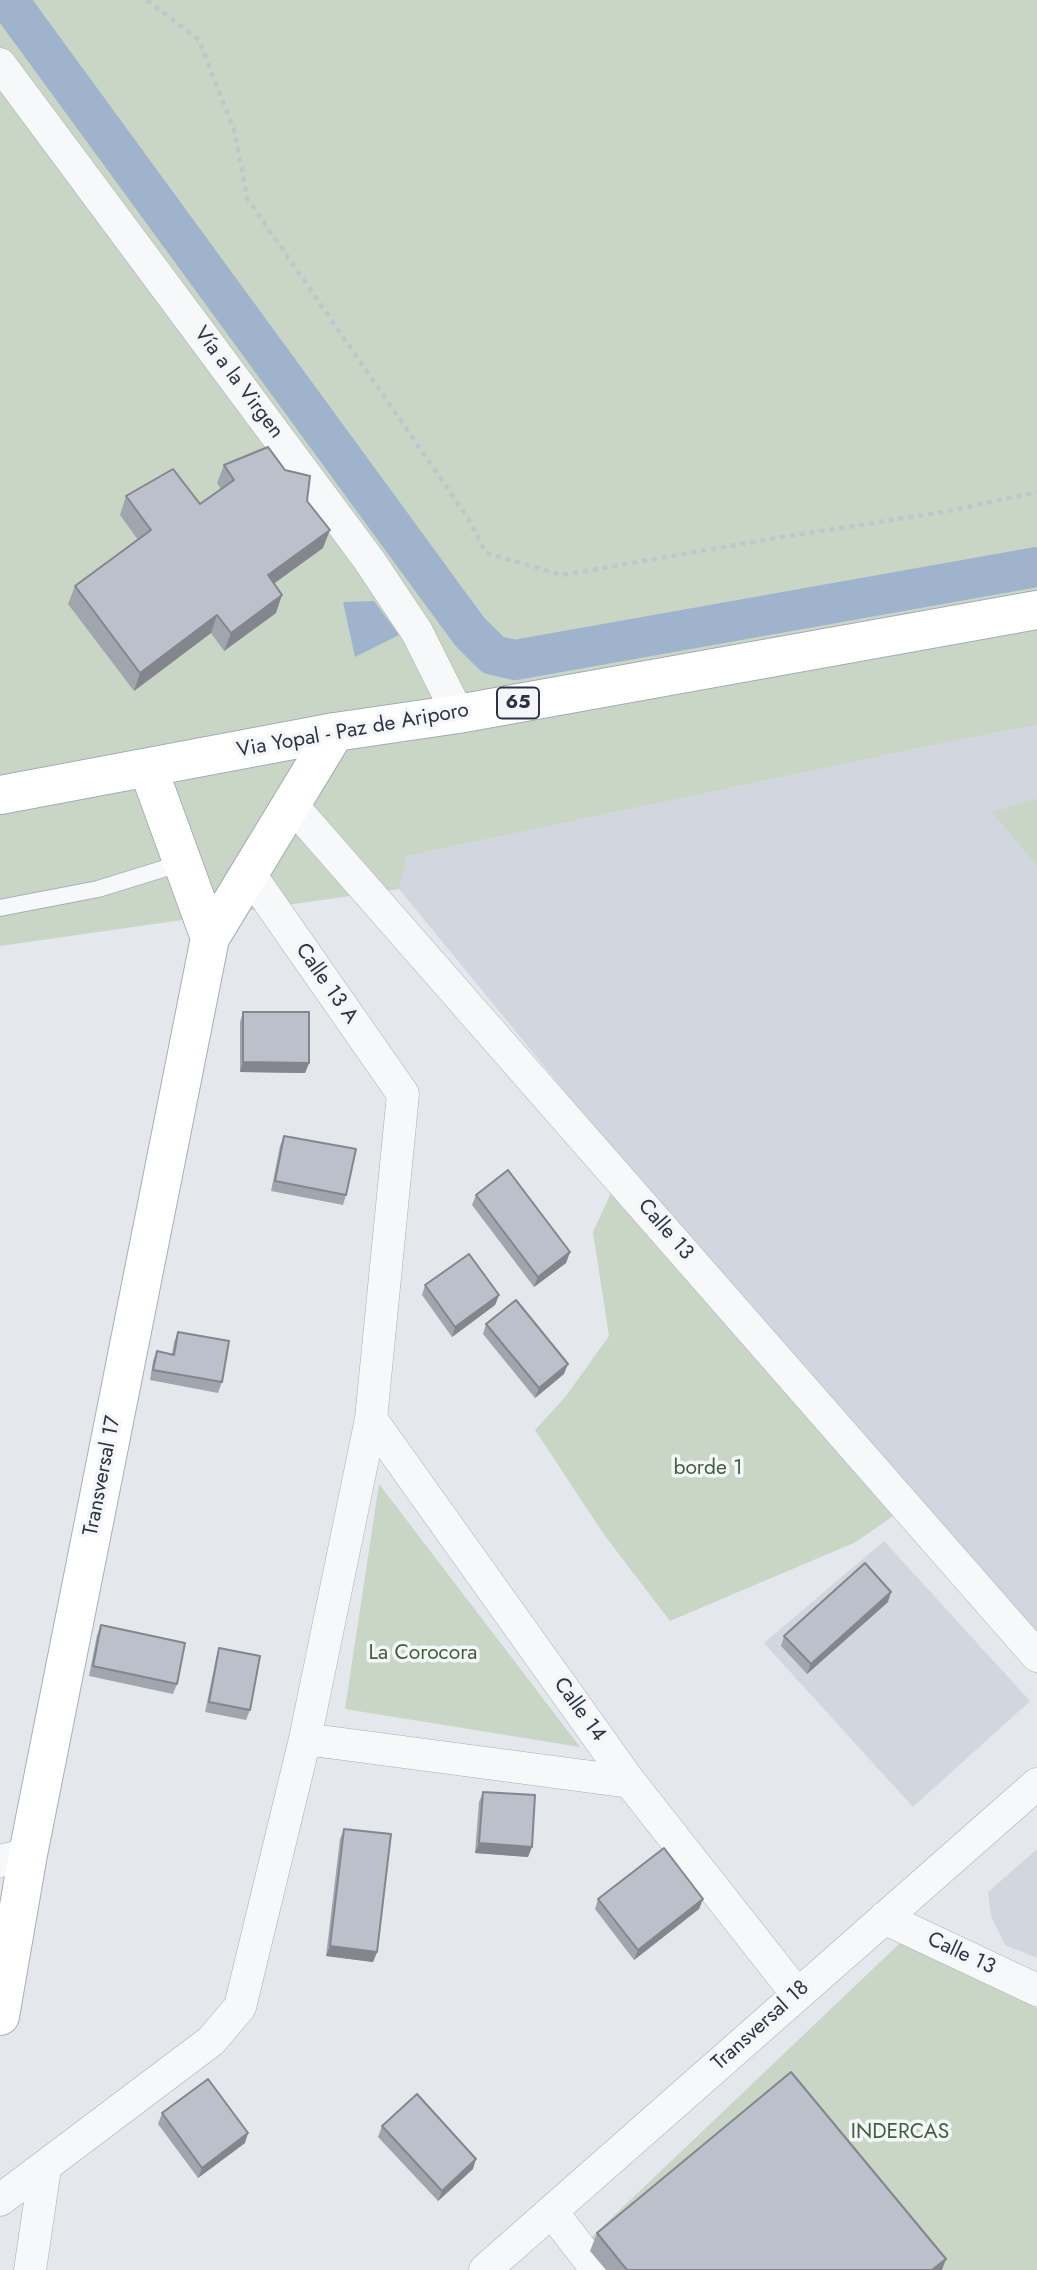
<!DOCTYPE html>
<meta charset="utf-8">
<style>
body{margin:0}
canvas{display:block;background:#e4e7ec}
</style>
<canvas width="1037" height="2270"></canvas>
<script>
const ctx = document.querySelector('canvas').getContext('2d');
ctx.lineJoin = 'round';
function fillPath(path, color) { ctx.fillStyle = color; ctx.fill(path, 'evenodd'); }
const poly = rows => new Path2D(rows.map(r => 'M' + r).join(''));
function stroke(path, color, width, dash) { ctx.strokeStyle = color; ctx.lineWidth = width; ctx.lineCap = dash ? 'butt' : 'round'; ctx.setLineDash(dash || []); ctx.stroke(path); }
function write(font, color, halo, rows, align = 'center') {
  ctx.font = font + ' Jost,sans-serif'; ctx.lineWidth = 7; ctx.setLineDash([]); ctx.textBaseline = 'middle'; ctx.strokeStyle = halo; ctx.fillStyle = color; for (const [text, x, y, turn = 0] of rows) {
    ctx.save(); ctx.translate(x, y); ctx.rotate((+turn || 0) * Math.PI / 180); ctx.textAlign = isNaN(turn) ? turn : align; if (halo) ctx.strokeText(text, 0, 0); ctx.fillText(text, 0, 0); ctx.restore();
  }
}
fillPath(poly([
 [1037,725,1037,1633,639,1182,399,889,407,856,939,744],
 [884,1541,1030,1701,913,1807,764,1643],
 [1037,1849,1037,1958,1005,1945,991,1916,988,1892]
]), '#d2d6de');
fillPath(poly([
 [0,0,1037,0,1037,725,939,744,407,856,399,889,0,946],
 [1037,799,1037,866,992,812],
 [616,1182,907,1506,856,1542,670,1621,605,1536,535,1430,566,1396,609,1336,593,1232],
 [379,1484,580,1747,345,1709],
 [900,1943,1037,2008,1037,2270,600,2270,580,2248]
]), '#c9d6c5');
fillPath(poly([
 [374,601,399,635,355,657,343,602]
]), '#9fb4cc');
stroke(poly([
 [8,0,445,598,470,632,493,655,515,660,1037,567]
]), '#9fb4cc', 40);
const lane = poly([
 [0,908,98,889,182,863]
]);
const street = poly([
 [0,64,369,560,417,632,458,714],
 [291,804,1037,1656],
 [371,1419,630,1782,797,1994],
 [305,1739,630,1782],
 [0,1861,28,1854],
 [884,1918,1037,1990],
 [0,2200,211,2041,240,2007,305,1739,371,1419,403,1094,249,873],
 [552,2212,597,2270],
 [30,2270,45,2168],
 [485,2270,1037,1784]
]);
const secondary = poly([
 [148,768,210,938],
 [0,2016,28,1854,210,938,335,732]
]);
const primary = poly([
 [0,795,335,732,458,714,1037,610]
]);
stroke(lane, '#a9aeb7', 18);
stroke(street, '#a9aeb7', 33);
stroke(secondary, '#a9aeb7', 40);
stroke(primary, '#a3abb8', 40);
stroke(poly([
 [147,0,199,40,235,133,247,198,468,518,486,553,562,575,776,538,944,512,1037,492]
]), '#c2c5cb', 4.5, [5, 5]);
stroke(lane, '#f7f8fa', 16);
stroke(street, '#f7f8fa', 32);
stroke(secondary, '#fff', 38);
stroke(primary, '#fff', 38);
fillPath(poly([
 [224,465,307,501,323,548,274,583,276,613,224,651,211,633,134,691,68,604,75,586,138,540,120,515,126,496,200,504,221,489,217,483],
 [243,1012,309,1063,305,1073,240,1072,240,1022],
 [284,1136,346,1195,343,1205,271,1191,280,1146],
 [476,1195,570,1252,566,1263,534,1287,472,1205],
 [425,1285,499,1295,495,1305,452,1337,422,1295],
 [486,1324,564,1374,535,1398,483,1334],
 [178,1332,222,1382,218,1393,150,1380,153,1361,157,1351,172,1354,174,1342],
 [888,1602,807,1674,781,1646,784,1636],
 [101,1625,177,1684,173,1694,89,1676,97,1635],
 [219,1648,250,1710,246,1720,205,1712,216,1659],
 [483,1792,528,1857,475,1853,479,1802],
 [344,1829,377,1952,373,1962,326,1956,340,1839],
 [598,1899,703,1899,699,1909,634,1960,595,1909],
 [162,2113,245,2143,198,2178,158,2124],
 [382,2126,473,2169,438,2201,378,2137],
 [597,2233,942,2270,606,2270,590,2251]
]), '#a1a5ae');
fillPath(poly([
 [330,530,323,548,261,593,268,575],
 [282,595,276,613,224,651,231,633],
 [217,615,211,633,134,691,140,673],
 [243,1062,309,1063,305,1073,240,1072],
 [570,1252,566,1263,534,1287,538,1277],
 [499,1295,495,1305,452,1337,455,1327],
 [568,1364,564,1374,535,1398,539,1388],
 [891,1592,888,1602,807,1674,811,1664],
 [479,1843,532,1847,528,1857,475,1853],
 [703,1899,699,1909,634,1960,638,1950],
 [330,1946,377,1952,373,1962,326,1956],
 [248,2133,245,2143,198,2178,202,2168],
 [476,2159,473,2169,438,2201,442,2191],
 [946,2259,942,2270,932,2270]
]), '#83868d');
const building = poly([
 [268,447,285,470,310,476,307,501,330,530,268,575,282,595,231,633,217,615,140,673,75,586,151,530,126,496,173,469,200,504,234,480,224,465,268,447],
 [243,1012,309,1012,309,1063,243,1062,243,1012],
 [284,1136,356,1149,346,1195,275,1181,284,1136],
 [508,1170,570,1252,538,1277,476,1195,508,1170],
 [469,1254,499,1295,455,1327,425,1285,469,1254],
 [516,1300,568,1364,539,1388,486,1324,516,1300],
 [178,1332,229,1341,222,1382,153,1370,157,1351,174,1355,178,1332],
 [865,1563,891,1592,811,1664,784,1636,865,1563],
 [101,1625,185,1643,177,1684,93,1666,101,1625],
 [219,1648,260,1656,250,1710,209,1702,219,1648],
 [483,1792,535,1795,532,1847,479,1843,483,1792],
 [344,1829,391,1834,377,1952,330,1946,344,1829],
 [664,1848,703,1899,638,1950,598,1899,664,1848],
 [791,2072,946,2259,932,2270,627,2270,597,2233,791,2072],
 [208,2079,248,2133,202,2168,162,2113,208,2079],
 [417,2094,476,2159,442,2191,382,2126,417,2094]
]);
fillPath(building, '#bbc0ca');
stroke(building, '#83868d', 2);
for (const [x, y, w] of [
 [518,703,42]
]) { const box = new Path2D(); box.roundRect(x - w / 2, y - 15.5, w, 31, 5); ctx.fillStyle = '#f4f6f9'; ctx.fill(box); stroke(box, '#2b3445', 2); }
write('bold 19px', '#2b3445', null, [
 ["65",518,703]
]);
write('21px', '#2b3445', '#f4f6f9', [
 ["Vía a la Virgen",238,383,53],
 ["Via Yopal - Paz de Ariporo",353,731,-10],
 ["Calle 13 A",326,984,55],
 ["Calle 13",665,1230,49],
 ["Transversal 17",103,1476,-79],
 ["Calle 14",579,1710,54],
 ["Calle 13",961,1954,25],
 ["Transversal 18",761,2026,-42]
]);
write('21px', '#3f6138', '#f4f6f9', [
 ["borde 1",708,1469],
 ["La Corocora",423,1654],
 ["INDERCAS",900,2133]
]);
</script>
